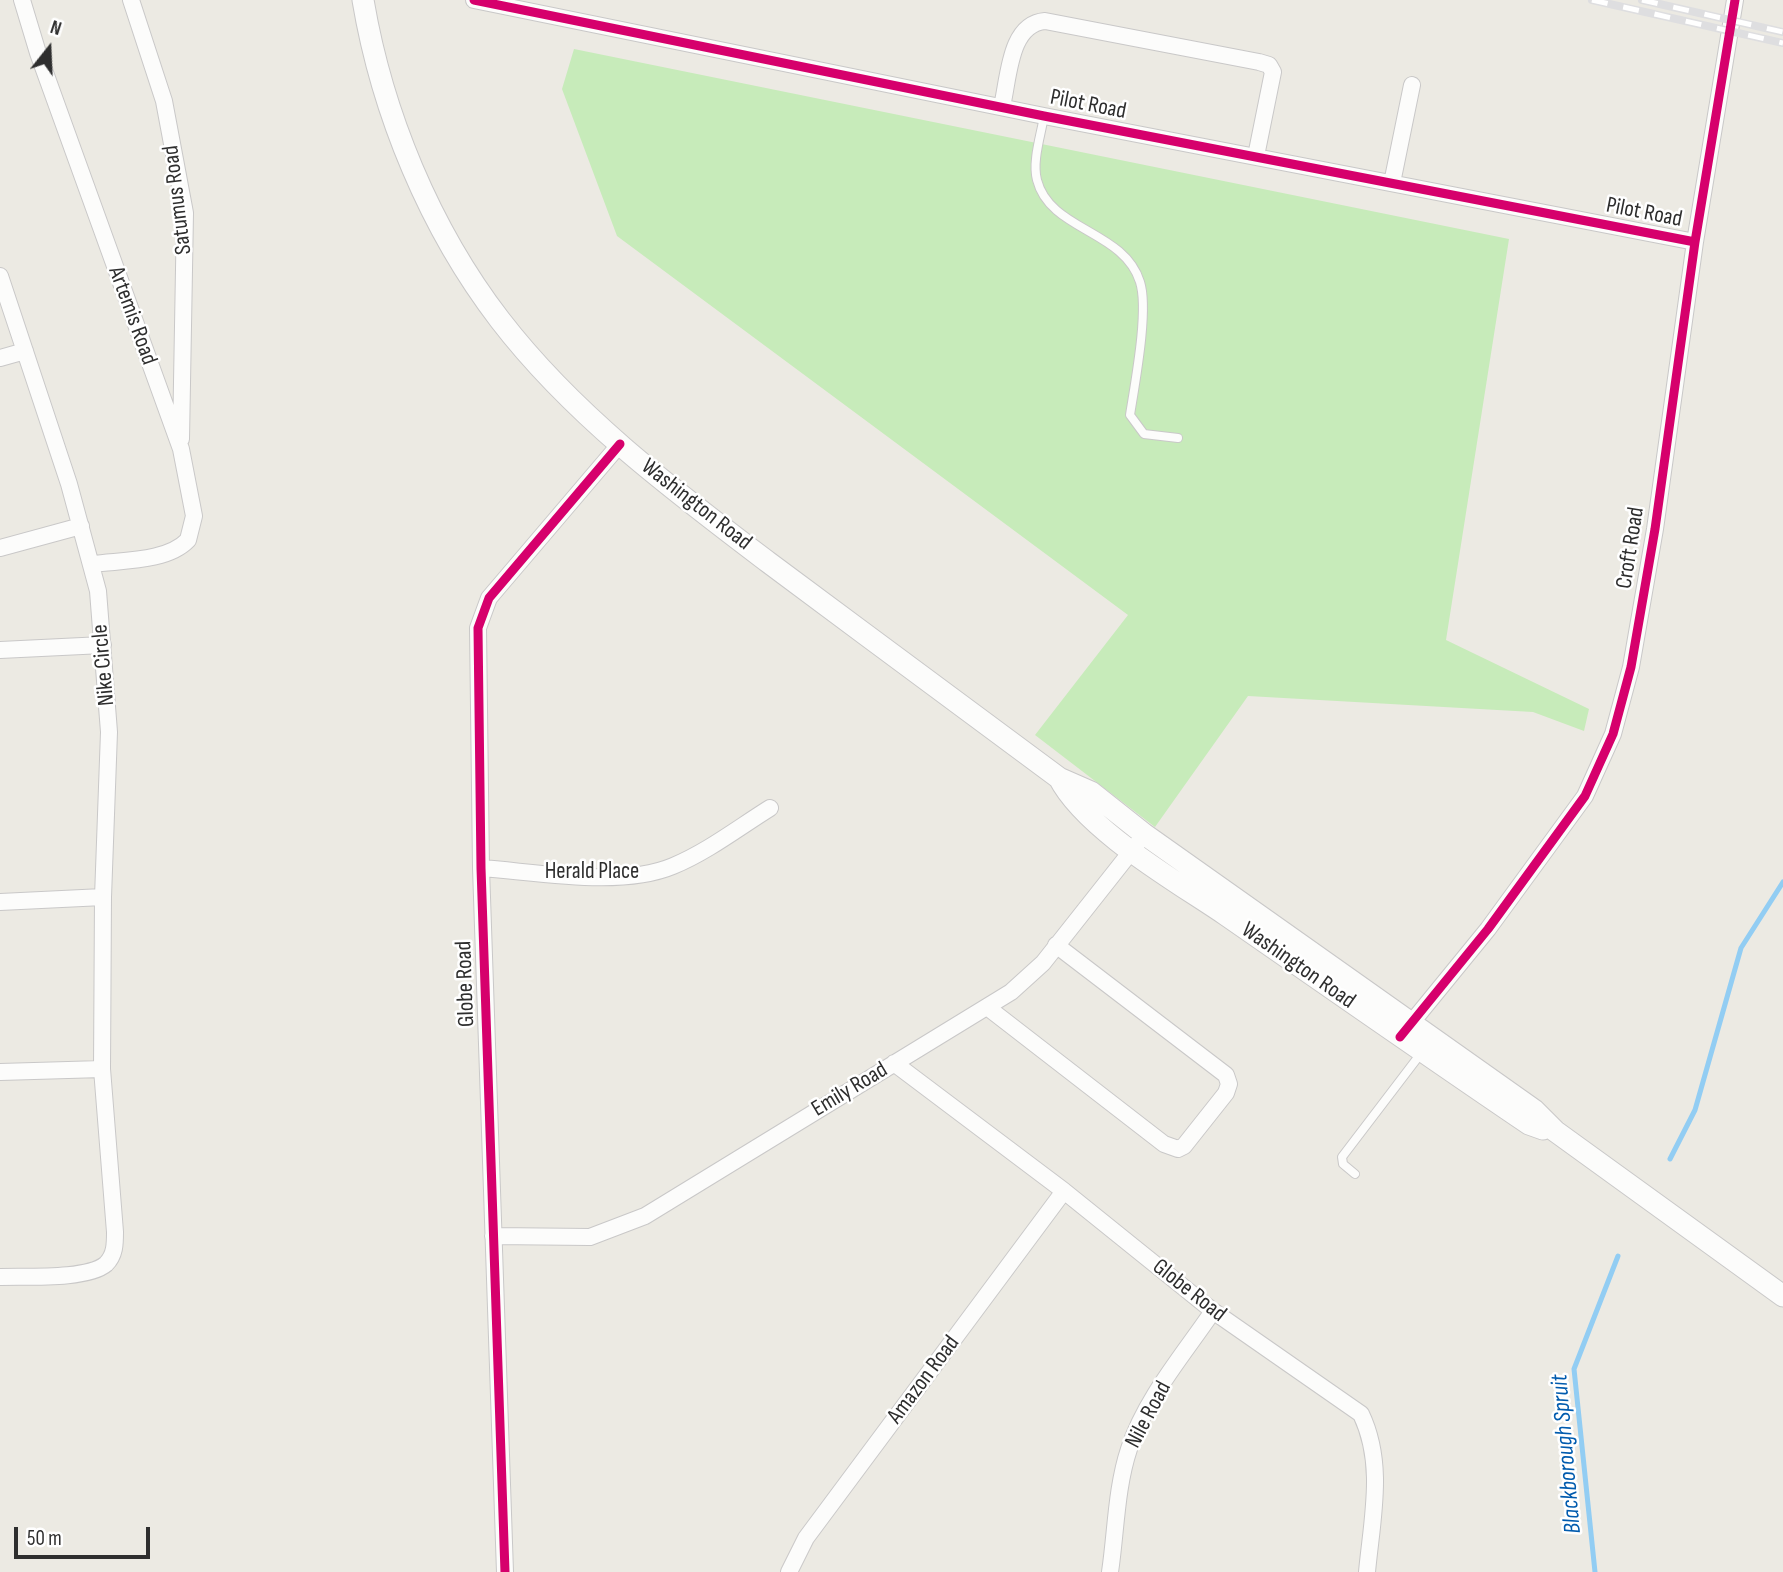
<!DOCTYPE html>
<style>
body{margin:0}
#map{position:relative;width:1783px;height:1572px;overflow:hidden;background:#eceae3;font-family:"Sofia Sans Condensed",sans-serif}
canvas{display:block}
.north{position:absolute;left:14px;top:14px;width:70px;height:70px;-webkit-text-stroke:5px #fff;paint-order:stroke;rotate:18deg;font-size:19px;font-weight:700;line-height:28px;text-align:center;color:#2e2e2e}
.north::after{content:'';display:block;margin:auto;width:24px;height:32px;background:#2e2e2e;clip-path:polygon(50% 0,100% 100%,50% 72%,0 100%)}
.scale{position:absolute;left:14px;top:1527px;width:136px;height:32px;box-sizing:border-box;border:4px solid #2e2e2e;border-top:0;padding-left:9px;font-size:21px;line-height:24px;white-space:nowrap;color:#2e2e2e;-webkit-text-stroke:5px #fff;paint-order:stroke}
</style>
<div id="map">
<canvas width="1783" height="1572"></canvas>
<div class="north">N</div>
<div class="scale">50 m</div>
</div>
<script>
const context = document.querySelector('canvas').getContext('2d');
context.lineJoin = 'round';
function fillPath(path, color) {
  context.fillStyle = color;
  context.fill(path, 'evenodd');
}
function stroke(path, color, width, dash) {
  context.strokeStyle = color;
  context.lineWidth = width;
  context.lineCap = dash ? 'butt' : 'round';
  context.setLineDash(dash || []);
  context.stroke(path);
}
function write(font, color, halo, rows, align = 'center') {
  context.font = font + ' "Sofia Sans Condensed",sans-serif';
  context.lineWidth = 5;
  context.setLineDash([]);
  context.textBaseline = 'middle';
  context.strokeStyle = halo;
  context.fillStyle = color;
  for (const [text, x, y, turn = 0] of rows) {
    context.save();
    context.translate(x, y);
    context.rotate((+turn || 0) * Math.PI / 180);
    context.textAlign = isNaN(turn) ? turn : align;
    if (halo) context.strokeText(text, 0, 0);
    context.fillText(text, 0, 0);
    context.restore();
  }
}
fillPath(new Path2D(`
 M574,49l935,190 -63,401 143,69 -5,22 -51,-19 -285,-16 -93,131 -120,-92 93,-120 -511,-379 -55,-147z`), '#c7ebba');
stroke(new Path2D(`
 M1670,1159l25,-49 46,-162 42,-66
 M1595,1572l-21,-203 44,-113`), '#92cdf3', 5);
const service = new Path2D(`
 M1044,116c-3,19 -12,45 -7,64 13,51 87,50 103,102 9,28 -5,101 -10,133l14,19 34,4
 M1355,1174l-12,-10 -1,-7 80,-105`);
const minor = new Path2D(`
 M22,0l16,53 143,396 13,67 -6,24c-21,22 -66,20 -95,24
 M131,0l33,101 21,112 -4,226
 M474,0l570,116 651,126
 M1002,106c7,-28 7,-82 43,-85l214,41 10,3 4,7 -17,84
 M1392,183l20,-98
 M0,276l69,208 29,107 11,141 -6,165 -1,172 13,163c0,12 0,23 -9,32 -19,16 -81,12 -106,13
 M0,358l25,-7
 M0,548l81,-22
 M0,650l103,-5
 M481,868c56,4 140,20 192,-2 34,-14 65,-38 97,-58
 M0,902l103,-5
 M987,1007l177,137 14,5 6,-3 42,-53 3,-9 -3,-9 -170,-130
 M1404,1032l84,-103 97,-133 28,-62 18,-67 24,-138 40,-287 40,-242
 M894,1063l170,128 149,120 148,103c24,50 11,104 6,158
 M0,1072l102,-3
 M493,1236l97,1 55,-21 366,-224 32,-29 94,-119
 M505,1572l-24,-704 -3,-240 11,-30 131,-154
 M789,1572l17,-34 258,-347
 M1110,1572c6,-40 6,-84 19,-123 16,-50 55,-95 84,-138`);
const secondary = new Path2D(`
 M363,0c19,113 67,229 137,320 73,95 173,170 268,242 97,72 193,144 291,216l32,14 53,42 390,276 21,21 228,165
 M1059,778c27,52 117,103 167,137 101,70 201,140 303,209l14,5`);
stroke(service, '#c9c8c8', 10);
stroke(minor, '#c9c8c8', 18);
stroke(secondary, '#c9c8c8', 23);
stroke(service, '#fcfcfb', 8);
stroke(minor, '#fcfcfb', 16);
stroke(secondary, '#fcfcfb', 21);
const rail = new Path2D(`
 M1592,0l191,43
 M1642,0l141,32`);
stroke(rail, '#dedee0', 8);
stroke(rail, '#fff', 5, [16]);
stroke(new Path2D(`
 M474,0l570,116 651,126
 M1400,1037l88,-108 97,-133 28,-62 18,-67 24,-138 40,-287 40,-242
 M505,1572l-24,-704 -3,-240 11,-30 131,-154`), '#d6006c', 9);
write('23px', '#2e2e2e', '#fff', [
 ["Pilot Road",1088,105,11],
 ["Satumus Road",178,200,-97],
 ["Pilot Road",1644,213,11],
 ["Artemis Road",132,316,70],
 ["Washington Road",696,505,38],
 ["Croft Road",1631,548,-81],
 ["Nike Circle",104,665,-95],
 ["Herald Place",592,872],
 ["Washington Road",1298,966,35],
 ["Globe Road",466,984,-92],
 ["Emily Road",850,1090,-31],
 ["Globe Road",1189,1291,38],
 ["Amazon Road",924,1380,-53],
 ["Nile Road",1149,1415,-62]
]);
write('italic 24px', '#015bae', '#fff', [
 ["Blackborough Spruit",1567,1454,-95]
]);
</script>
